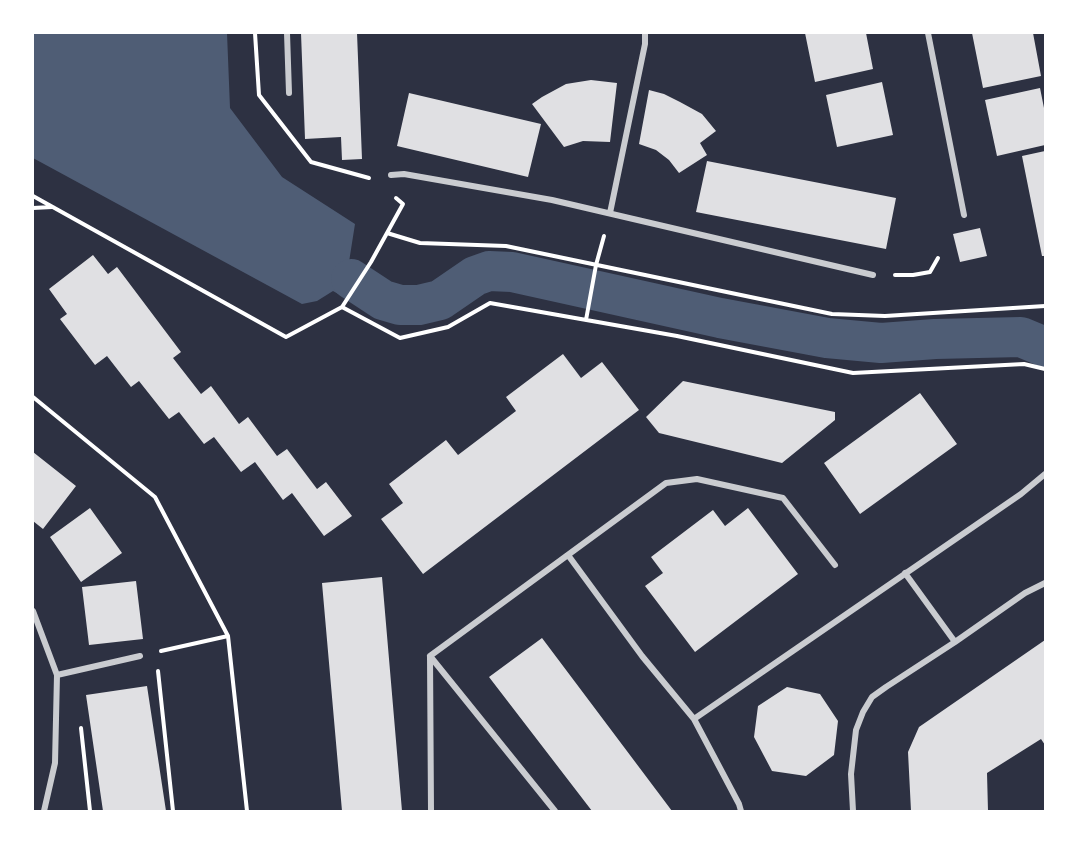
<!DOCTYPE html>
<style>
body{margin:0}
#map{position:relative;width:1078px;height:844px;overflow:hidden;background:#2d3142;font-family:Helvetica,sans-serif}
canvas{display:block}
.frame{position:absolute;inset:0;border:34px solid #fff;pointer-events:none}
</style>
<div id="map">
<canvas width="1078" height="844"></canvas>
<div class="frame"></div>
</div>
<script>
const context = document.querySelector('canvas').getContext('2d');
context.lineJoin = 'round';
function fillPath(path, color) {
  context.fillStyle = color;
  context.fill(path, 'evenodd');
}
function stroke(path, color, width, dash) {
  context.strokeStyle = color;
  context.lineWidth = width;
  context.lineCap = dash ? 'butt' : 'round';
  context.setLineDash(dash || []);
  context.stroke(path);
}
fillPath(new Path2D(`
 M33,33h194l3,75 52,69 73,47 -6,38 8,5 -6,12 -11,16 -7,-4 -16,10 -15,3 -269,-146z`), '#4f5d75');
stroke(new Path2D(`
 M351,279l32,21 17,5h19l21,-5 35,-24 14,-5 23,1 208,46 107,20 54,5 54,-4 86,-2 24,10`), '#4f5d75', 40);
fillPath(new Path2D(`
 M301,33h56l5,126 -20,1 -1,-23 -36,2z
 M805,33h61l7,36 -58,13z
 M972,33h61l8,43 -58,12z
 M591,80l26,3 -7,59 -27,-1 -19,6 -32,-43 10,-7 24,-13z
 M882,82l11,53 -56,12 -11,-52z
 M1040,88l5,25v32l-48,11 -12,-56z
 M649,90l15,4 16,8 22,12 14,17 -16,12 7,12 -28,18 -10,-13 -13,-10 -17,-6z
 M409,93l132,31 -13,53 -131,-31z
 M1045,151v105h-3l-20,-100z
 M707,161l189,37 -10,51 -190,-37z
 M980,228l7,28 -27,6 -7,-28z
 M93,255l15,19 9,-7 64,85 -8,6 28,36 10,-8 28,38 9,-7 29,39 10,-7 30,40 9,-7 26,34 -28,20 -32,-43 -9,7 -28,-38 -14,10 -27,-35 -10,7 -25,-32 -10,7 -30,-38 -8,6 -24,-31 -12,9 -35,-46 7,-5 -18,-25z
 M563,354l18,24 21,-16 37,48 -216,164 -42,-55 22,-16 -14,-19 57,-44 12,15 58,-44 -10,-14z
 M683,381l152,31v8l-53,43 -123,-30 -13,-16z
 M920,393l37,51 -97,70 -36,-51z
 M33,452l43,34 -33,43 -10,-8z
 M90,508l32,45 -41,29 -31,-45z
 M748,508l50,66 -103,78 -50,-66 18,-13 -12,-16 62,-47 12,16z
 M382,577l20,234h-60l-20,-228z
 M136,581l7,58 -54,6 -7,-58z
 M542,638l130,173h-80l-103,-134z
 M1045,640v105l-4,-6 -54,34 1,38h-77l-3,-59 11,-25z
 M147,686l19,125h-63l-17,-116z
 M787,687l33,7 18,27 -4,34 -28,21 -34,-5 -18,-34 4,-31z`), '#e0e0e3');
stroke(new Path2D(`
 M255,33l4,62 52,67 58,16
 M33,196l253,141 56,-30 29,-45 32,-58 -7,-6
 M33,208l19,-1
 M387,233l33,10 86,3 326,68 53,2 160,-10
 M895,275h18l17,-3 8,-14
 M342,307l58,31 48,-11 42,-24 187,33 176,37 171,-9 21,5
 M586,320l10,-55 8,-29
 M33,397l122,100 73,139 19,175
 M161,651l67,-15
 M158,671l15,140
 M81,728l9,83`), '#fff', 4);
stroke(new Path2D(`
 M287,33l2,60
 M928,33l36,182
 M391,175l13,-1 148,26 321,75
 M610,213l35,-169v-11
 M568,555l74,101 52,63 45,85 2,7
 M905,573l50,69
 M33,611l24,64 -2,88 -11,48
 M430,656l236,-173 31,-4 86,19 52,67
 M430,656l125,155
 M430,656l1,155
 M57,675l83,-19
 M694,719l327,-225 24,-20
 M853,811l-2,-37 5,-44 7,-18 9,-15 14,-10 69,-45 70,-49 20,-10`), '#caccd0', 6);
</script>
